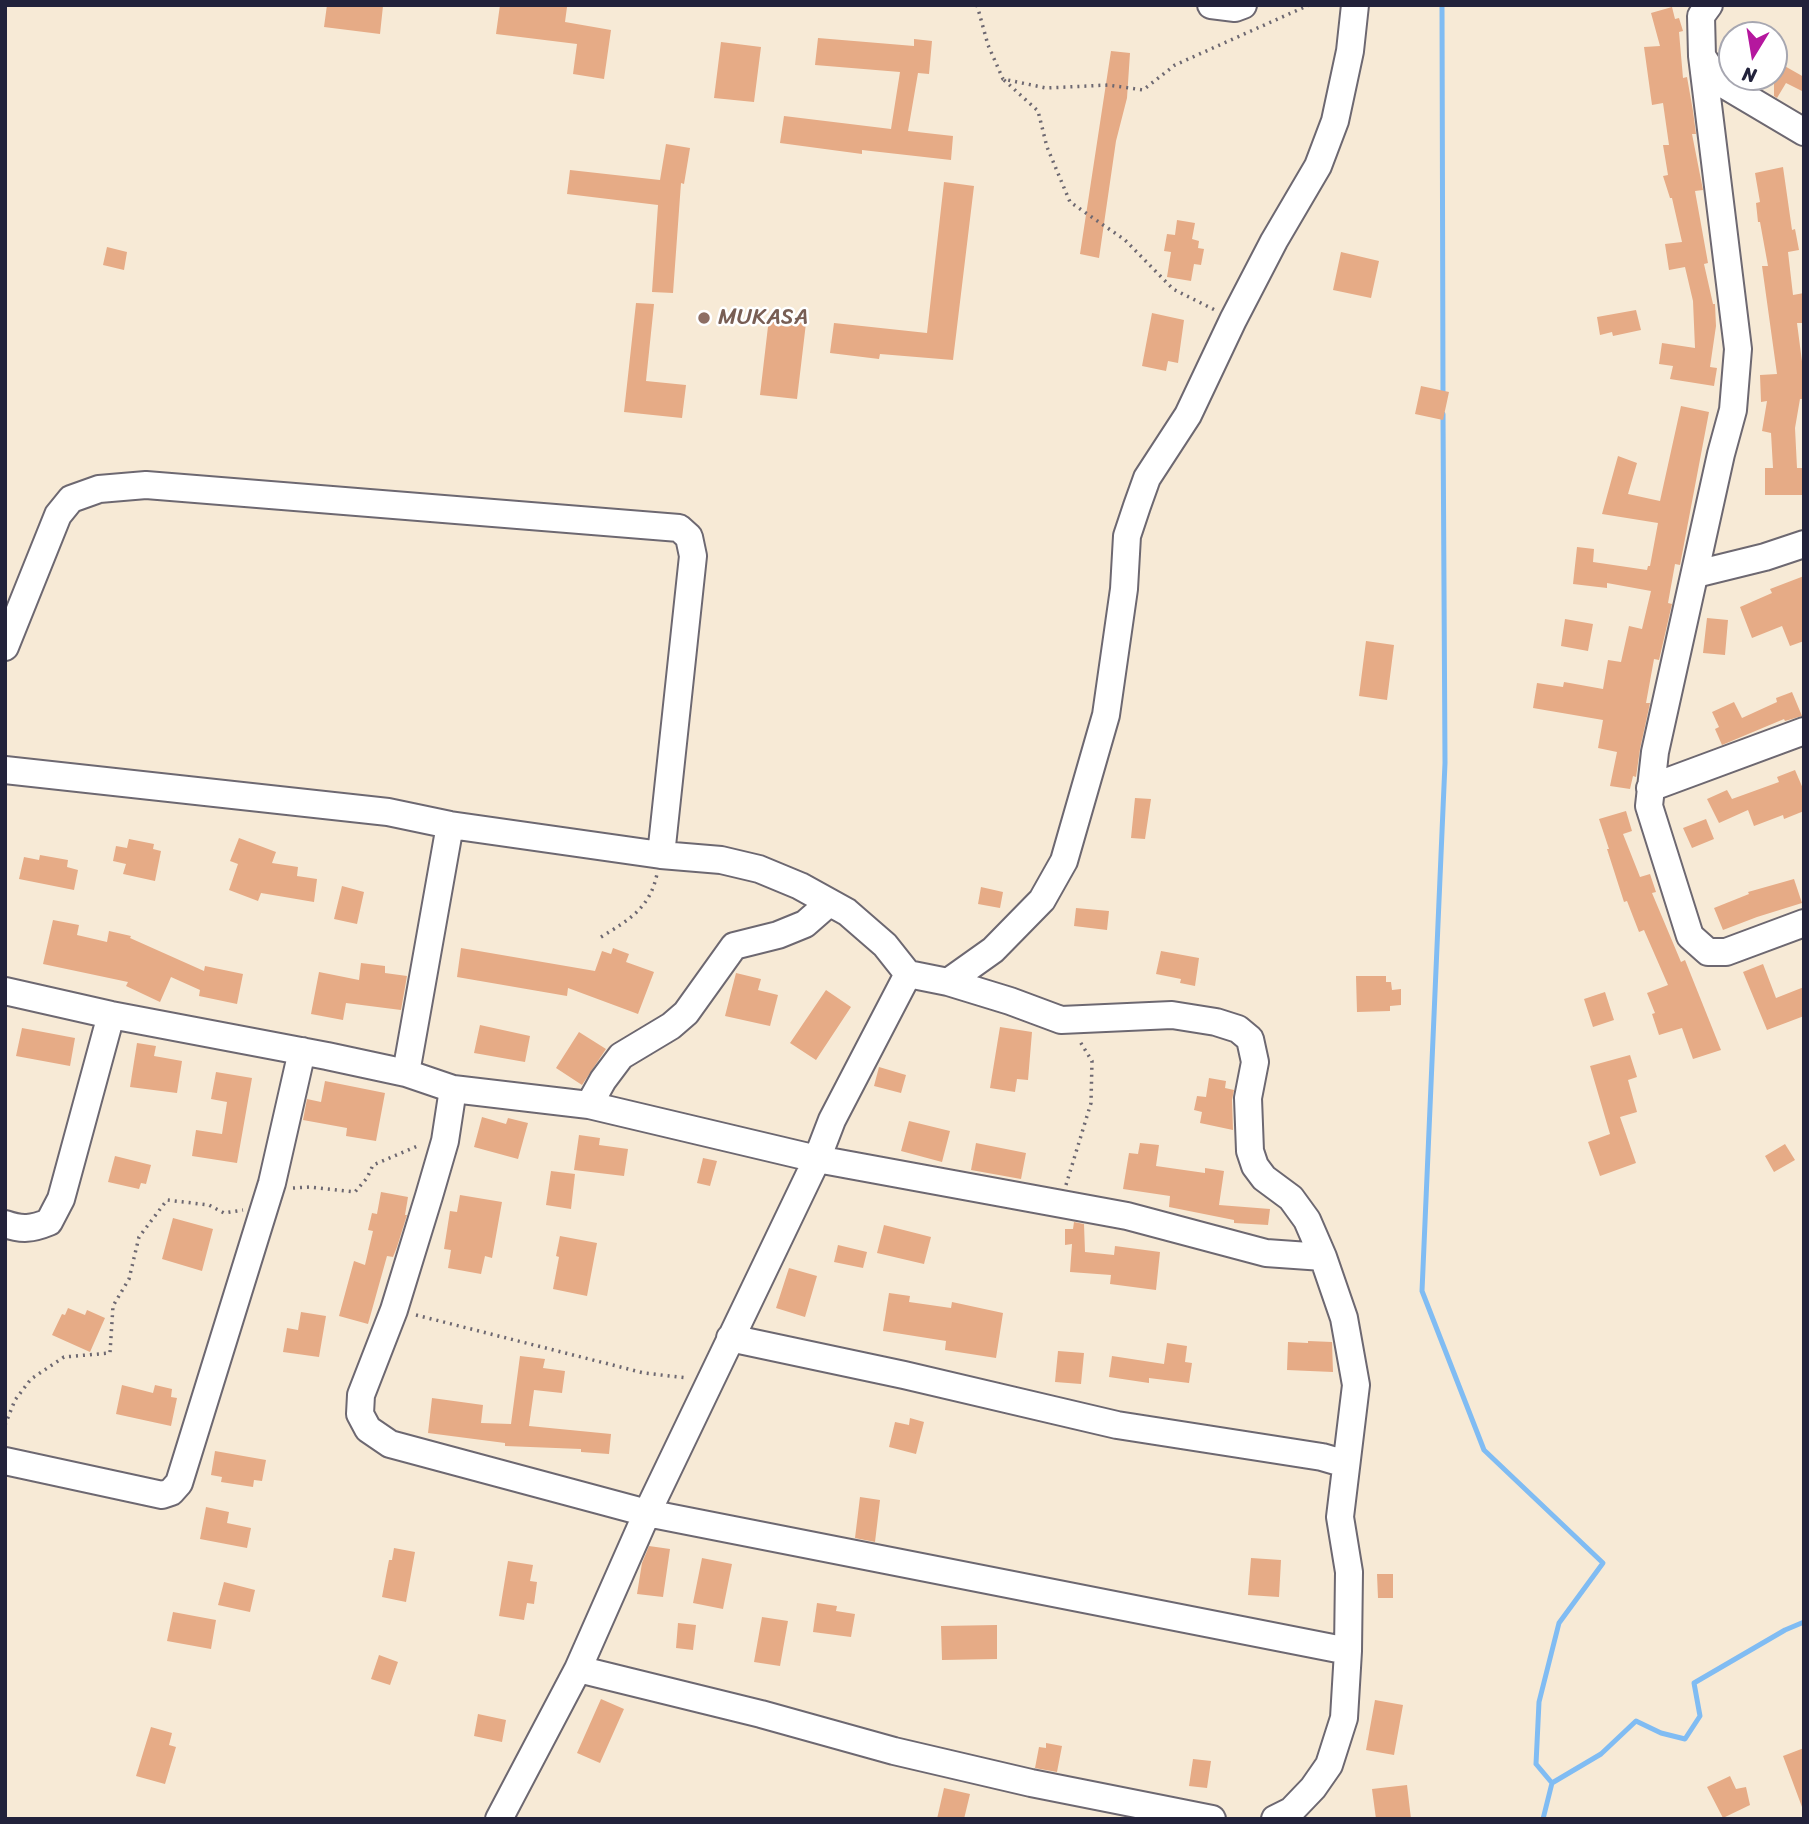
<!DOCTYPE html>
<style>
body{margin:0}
#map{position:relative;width:1809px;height:1824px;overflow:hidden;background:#f7ead6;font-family:Sriracha,sans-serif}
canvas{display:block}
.frame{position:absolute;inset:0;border:7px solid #22223b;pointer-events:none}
.north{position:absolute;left:1718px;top:21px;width:70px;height:70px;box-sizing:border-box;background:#fff;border:2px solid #a7a7b1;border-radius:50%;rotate:191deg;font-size:19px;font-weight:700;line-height:28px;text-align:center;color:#22223b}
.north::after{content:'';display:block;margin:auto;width:24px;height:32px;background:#b5179e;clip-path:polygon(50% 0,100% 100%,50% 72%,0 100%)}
</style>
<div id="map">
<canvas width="1809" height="1824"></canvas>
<div class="frame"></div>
<div class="north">N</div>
</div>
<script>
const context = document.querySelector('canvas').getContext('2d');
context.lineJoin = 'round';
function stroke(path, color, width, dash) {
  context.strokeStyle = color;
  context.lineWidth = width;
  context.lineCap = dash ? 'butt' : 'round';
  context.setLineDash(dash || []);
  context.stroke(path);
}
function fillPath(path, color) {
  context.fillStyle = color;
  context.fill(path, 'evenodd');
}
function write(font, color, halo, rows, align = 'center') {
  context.font = font + ' Sriracha,sans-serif';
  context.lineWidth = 5;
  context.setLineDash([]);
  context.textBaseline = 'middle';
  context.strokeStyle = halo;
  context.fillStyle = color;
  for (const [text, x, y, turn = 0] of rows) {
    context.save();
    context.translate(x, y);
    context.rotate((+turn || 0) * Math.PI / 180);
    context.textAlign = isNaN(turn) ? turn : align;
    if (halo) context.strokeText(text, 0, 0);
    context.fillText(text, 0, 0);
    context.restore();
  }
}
stroke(new Path2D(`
 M1442,5l1,393
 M1443,414l2,349 -23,528 62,159 119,113 -44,60 -20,79 -3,62 16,19
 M1543,1819l9,-36 49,-29 35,-33 25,12 24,6 15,-23 -6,-33 91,-53 19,-8`), '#80bcf3', 5);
fillPath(new Path2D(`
 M327,5l56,1 -3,28 -56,-7z
 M500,5l67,2 -2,15 46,8 -7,49 -31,-5 4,-30 -81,-10z
 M1672,7l3,12 4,-1 4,13 -4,1 4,46 4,-1 6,34 3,23h-4l11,56 -8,1 13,72 -4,1 9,40h2l1,22 -6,41 7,1 -3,18 -44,-7 3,-13 -14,-2 3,-21 33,5 -2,-47 -8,-34 -16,3 -4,-26 17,-2 -10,-44h-2l-7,-22 5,-1 -5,-30h6l-6,-42 -11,2 -8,-58 16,-1 -9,-33z
 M818,38l96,8v-7l18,2 -3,33 -11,-1 -10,58 45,5 -2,24 -89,-10v4l-82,-11 4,-27 107,13 9,-57 -85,-7z
 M721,42l40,5 -7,55 -40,-4z
 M1111,51l19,2 -3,45 -11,43 -17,117 -19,-4z
 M1774,60l30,17v15l-18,-9 -9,15 -3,-2z
 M666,144l24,4 -6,36 -3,-1 -8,110 -21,-1 6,-87 -91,-11 3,-24 90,10z
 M1783,167l9,63 3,-1 4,21 -11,2 5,43 11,-2v30h-7l7,54v22h-4l-5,29 2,40h7v27h-39v-27h8l-2,-35 -9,-2 5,-30 -6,1 -1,-27 17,-1 -15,-108h6l-8,-44h-2l-2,-19 4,-1 -5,-29z
 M944,182l30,4 -21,174 -73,-6 -1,5 -49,-6 4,-30 93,10z
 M1177,220l18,3 -3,16 7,2 -1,7 6,1 -3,16 -7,-1 -3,17 -24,-4 4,-25 -7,-1 3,-17 8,1z
 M107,247l20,5 -3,18 -21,-5z
 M1341,252l38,9 -8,37 -38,-8z
 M636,303l18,1 -8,77 40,4 -4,33 -58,-6z
 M1636,310l5,20 -28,6 -1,-4 -12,3 -3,-18z
 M1152,313l32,7 -6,43 -10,-2 -2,10 -24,-5z
 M769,318l37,5 -9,76 -37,-4z
 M1421,386l28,6 -6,28 -28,-6z
 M1681,406l28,6 -29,153 -5,-1 -7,39 4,1 -13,56 -5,-1 -8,44h4l-10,46 -4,28 -3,-1 -3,13 -20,-3 7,-34 -19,-4 5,-28 -70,-12 4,-25 26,4 1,-5 39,7 5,-29 13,2 8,-36 13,3 9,-38 -44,-8v5l-34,-4 4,-37 17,2 -1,13 54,8 1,-4h2l8,-43 -56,-9 16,-58 19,7 -9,31 32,7z
 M1804,576v65l-14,5 -8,-20 -30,12 -12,-31 32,-14 -2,-4z
 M1707,618l21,2 -3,35 -22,-2z
 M1565,619l28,5 -5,27 -27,-5z
 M1366,641l28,4 -7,55 -28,-4z
 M1792,692l10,24 -17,5 -1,-2 -62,26 -7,-16 4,-2 -7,-15 22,-10 8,16 35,-16 -1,-4z
 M1795,770l9,21v20l-20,8 -1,-4 -29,11 -6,-16 -29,13 -12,-24 20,-9 5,9 47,-17 -2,-5z
 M1135,798l16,1 -6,40 -14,-1z
 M1626,811l6,20 -9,3 17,43 10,-3 6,18 -4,1 29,69 4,-2 36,90 -28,9 -11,-31 -23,7 -7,-21 3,-1 -8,-20 21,-8 -24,-55 -5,2 -12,-31 -3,1 -17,-53h2l-10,-30z
 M1706,819l8,20 -22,9 -9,-20z
 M239,838l37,14 -4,11 26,4 -1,9 20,3 -3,23 -53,-9 -3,8 -29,-11 9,-26 -8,-3z
 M129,839l25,5 -1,5 8,2 -6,30 -32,-7 3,-10 -13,-3 3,-15 11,2z
 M40,855l28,5 -1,7 11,3 -4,20 -55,-11 5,-22 15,3z
 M1794,879l8,24 -45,14 -34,13 -9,-22 35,-14 -1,-2z
 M342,886l22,6 -7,32 -23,-5z
 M981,887l22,5 -3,16 -22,-4z
 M1076,908l33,3 -2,19 -33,-4z
 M53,920l26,5 -2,10 30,7 2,-11 22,5 -1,2 74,33 1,-5 38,8 -6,30 -38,-8 1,-6 -29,-13 -11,25 -34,-16 2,-4 -85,-18z
 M461,948l134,23 7,-20 9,3 2,-6 16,6 -3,8 28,10 -16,42 -70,-26 -1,8 -110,-19z
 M1161,951l38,7 -4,28 -15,-3 1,-4 -25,-5z
 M361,963l24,3v7l22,3 -6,34 -55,-7 -3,17 -32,-6 8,-42 40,8z
 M1763,964l13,34 28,-11v29l-37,14 -24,-58z
 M736,973l25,6 -3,11 20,5 -8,31 -45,-10z
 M1356,976h30v6h5l1,8 9,-1v16l-11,1v5l-33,1z
 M826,990l25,17 -35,53 -26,-17z
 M1605,992l9,28 -21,7 -9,-28z
 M480,1025l50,11 -5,26 -51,-9z
 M1000,1027l32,5 -4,48 -11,-1 -2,13 -25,-4z
 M22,1028l53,10 -5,28 -54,-10z
 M579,1032l27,17 -24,36 -26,-17z
 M137,1043l19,3 -2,10 28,5 -5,32 -47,-6z
 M1630,1055l7,22 -9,3 9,32 -17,5 16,46 -36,13 -12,-34 22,-8 -20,-68z
 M879,1067l27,8 -5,18 -27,-7z
 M216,1072l36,6 -15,85 -45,-7 4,-26 26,4 5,-32 -16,-3z
 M1209,1078l17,3 -1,7 9,2 -2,10 1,30 -33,-7 2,-11 -8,-2 3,-14 9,1z
 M325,1081l60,12 -9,48 -30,-5 1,-8 -44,-8 4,-21 14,3z
 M482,1117l24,7 2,-6 20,5 -10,36 -44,-12z
 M909,1121l41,10 -8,31 -41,-11z
 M579,1135l21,3 -1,7 29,4 -4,27 -50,-6z
 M976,1143l50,10 -5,26 -50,-9z
 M1140,1143l19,2 -3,21 49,7v-5l19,3 -5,34 51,4 -2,16 -34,-2v-3l-65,-13 1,-11 -47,-7 6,-36 9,1z
 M1785,1144l10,16 -21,12 -9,-16z
 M115,1156l36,9 -5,19 -5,-1 -2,6 -31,-7z
 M703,1158l14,3 -7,25 -13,-3z
 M551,1171l24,3 -4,35 -25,-4z
 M381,1192l27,5 -3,18h2l-10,32 -4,10 -6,-1 -19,68 -29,-8 15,-55 11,4 8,-34 -5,-1 4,-17 5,1z
 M460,1195l42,7 -10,56 -7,-2 -4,18 -33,-6 3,-18 -7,-1 6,-38 7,1z
 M173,1218l40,11 -11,42 -40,-12z
 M1074,1222l10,2 1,28 29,3 1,-9 45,6 -4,38 -46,-6 1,-9 -41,-3 2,-28 -7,1v-16h8z
 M884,1225l47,12 -7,27 -47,-11z
 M560,1236l37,7 -10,53 -34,-7 6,-32 -3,-1z
 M838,1245l29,7 -4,16 -29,-6z
 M789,1268l28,8 -12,41 -29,-9z
 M889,1293l21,3 -1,6 42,6 1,-6 51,11 -7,45 -51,-8 1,-9 -63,-10z
 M68,1308l17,7 2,-5 18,8 -15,34 -38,-17 10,-21 3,1z
 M301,1312l25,4 -7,41 -36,-5 4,-24 11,2z
 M1308,1341l24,1 1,30 -46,-2 1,-28 20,1z
 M1167,1343l20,3 -2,16 7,1 -3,20 -40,-5v5l-40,-6 3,-21 52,8z
 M1058,1351l26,2 -3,31 -26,-2z
 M520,1356l25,3 -2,9 22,3 -3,22 -28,-3 -5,36 82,8 -2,20 -28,-2v-3l-76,-3v-3l-77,-10 4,-35 51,7 -2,18 30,1z
 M122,1385l31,8 2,-8 17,4 -1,8 6,1 -6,28 -55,-12z
 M910,1418l14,4 -8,32 -27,-7 6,-25 14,3z
 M215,1451l51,9 -4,21 -8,-1 -1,7 -32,-5 1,-5 -11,-2z
 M860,1497l20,3 -5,42 -20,-4z
 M206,1507l23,5 -2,11 24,5 -4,20 -47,-9z
 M649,1546l21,3 -7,48 -26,-3 5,-31z
 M394,1548l21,4 -9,50 -24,-5 7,-37h3z
 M702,1558l30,6 -9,45 -30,-6z
 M1251,1558l30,2 -2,37 -31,-2z
 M508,1561l25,4 -3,16 7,1 -3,22 -7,-1 -3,17 -25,-4z
 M1377,1574h16v24h-15z
 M224,1582l31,8 -5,22 -32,-7z
 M817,1603l20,3 -1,5 19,3 -4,23 -38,-5z
 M173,1612l43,8 -5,29 -44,-8z
 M762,1617l26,4 -8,45 -26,-4z
 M678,1623l18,2 -3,25 -17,-2z
 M997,1625v34l-55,1 -1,-34z
 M379,1655l19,7 -8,23 -19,-6z
 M601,1699l23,10 -24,54 -23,-10z
 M1375,1700l28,5 -9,50 -28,-5z
 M478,1714l28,6 -4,22 -28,-6z
 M151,1727l21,6 -3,12 7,2 -11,37 -29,-8z
 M1046,1743l16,3 -5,26 -22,-4 4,-21 7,1z
 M1804,1748v59h-2l-19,-51z
 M1193,1759l18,2 -4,27 -18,-2z
 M1730,1776l6,13 10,-2 4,18 -27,13 -16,-31z
 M1407,1785l4,34h-35l-4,-30z
 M944,1788l26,6 -6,25h-27z`), '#e6ab86');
const minor = new Path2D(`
 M1211,5l24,3 8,-3
 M1709,5l-8,11 1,40 16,25 86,51
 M1702,56l36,293 -5,61 -12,44 -66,298 -6,54 41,130 18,16h18l78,-29
 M1696,574l69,-17 39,-13
 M5,647l53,-132 13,-16 28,-10 47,-4 533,43 10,9 4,19 -32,299 -211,-30 -62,-13 -383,-42
 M1650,788l154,-57
 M661,855l60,5 38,9 41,17 47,26 38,33 23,29
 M948,982l45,-32 49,-50 22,-39 42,-146 18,-126 3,-53 10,-30 10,-28 41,-63 45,-95 41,-79 44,-75 17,-45 15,-70 5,-46
 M5,991l106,24 216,41 79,17 47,16 136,16 228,54 310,57 139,37 57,4
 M406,1073l44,-248
 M453,1089l-8,52 -16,55 -35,114 -33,85 -1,19 8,15 22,15 257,69 701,138
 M589,1105l14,-25 18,-24 50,-30 15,-13 48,-67 44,-11 27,-11 24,-21
 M5,1224c17,6 27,5 44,-2l12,-23 50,-184
 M730,1338l174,37 213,50 205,32 24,7
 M5,1461l157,34 9,-3 8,-9 93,-300 30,-132
 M578,1669l183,45 133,37 137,32 181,36
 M499,1819l79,-150 69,-156 170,-354 15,-39 76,-146 40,8 62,19 51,19 111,-5 44,7 22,7 12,10 5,23 -7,36 2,53 5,15 9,12 27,20 16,22 16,37 21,61 12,67 -16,132 9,55 -1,79 -4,67 -15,47 -16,23 -22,23 -16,8`);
stroke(minor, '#6d6871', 30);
stroke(new Path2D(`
 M977,5l11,40 15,34 43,9 62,-3 35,5 32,-25 134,-60
 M1004,80l34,31 9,36 23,55 55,38 48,49 42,21
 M601,937c28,-17 49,-29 56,-63
 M1066,1185l25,-82 1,-42 -13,-21
 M293,1188l17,-1 45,5 12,-14 6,-13 47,-20
 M416,1315l228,58 44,5
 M5,1425l10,-25 16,-21 33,-22 46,-4 3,-47 16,-27 10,-42 28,-37 42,5 15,8 19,-3`), '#6d6871', 3.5, [2, 5]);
stroke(minor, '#fff', 26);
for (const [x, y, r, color] of [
 [704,318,7,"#8d6e63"]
]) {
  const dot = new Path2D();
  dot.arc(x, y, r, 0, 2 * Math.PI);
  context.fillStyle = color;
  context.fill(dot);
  stroke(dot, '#fff', 2.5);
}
write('23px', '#785e54', '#fff', [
 ["MUKASA",718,318]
], 'left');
</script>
